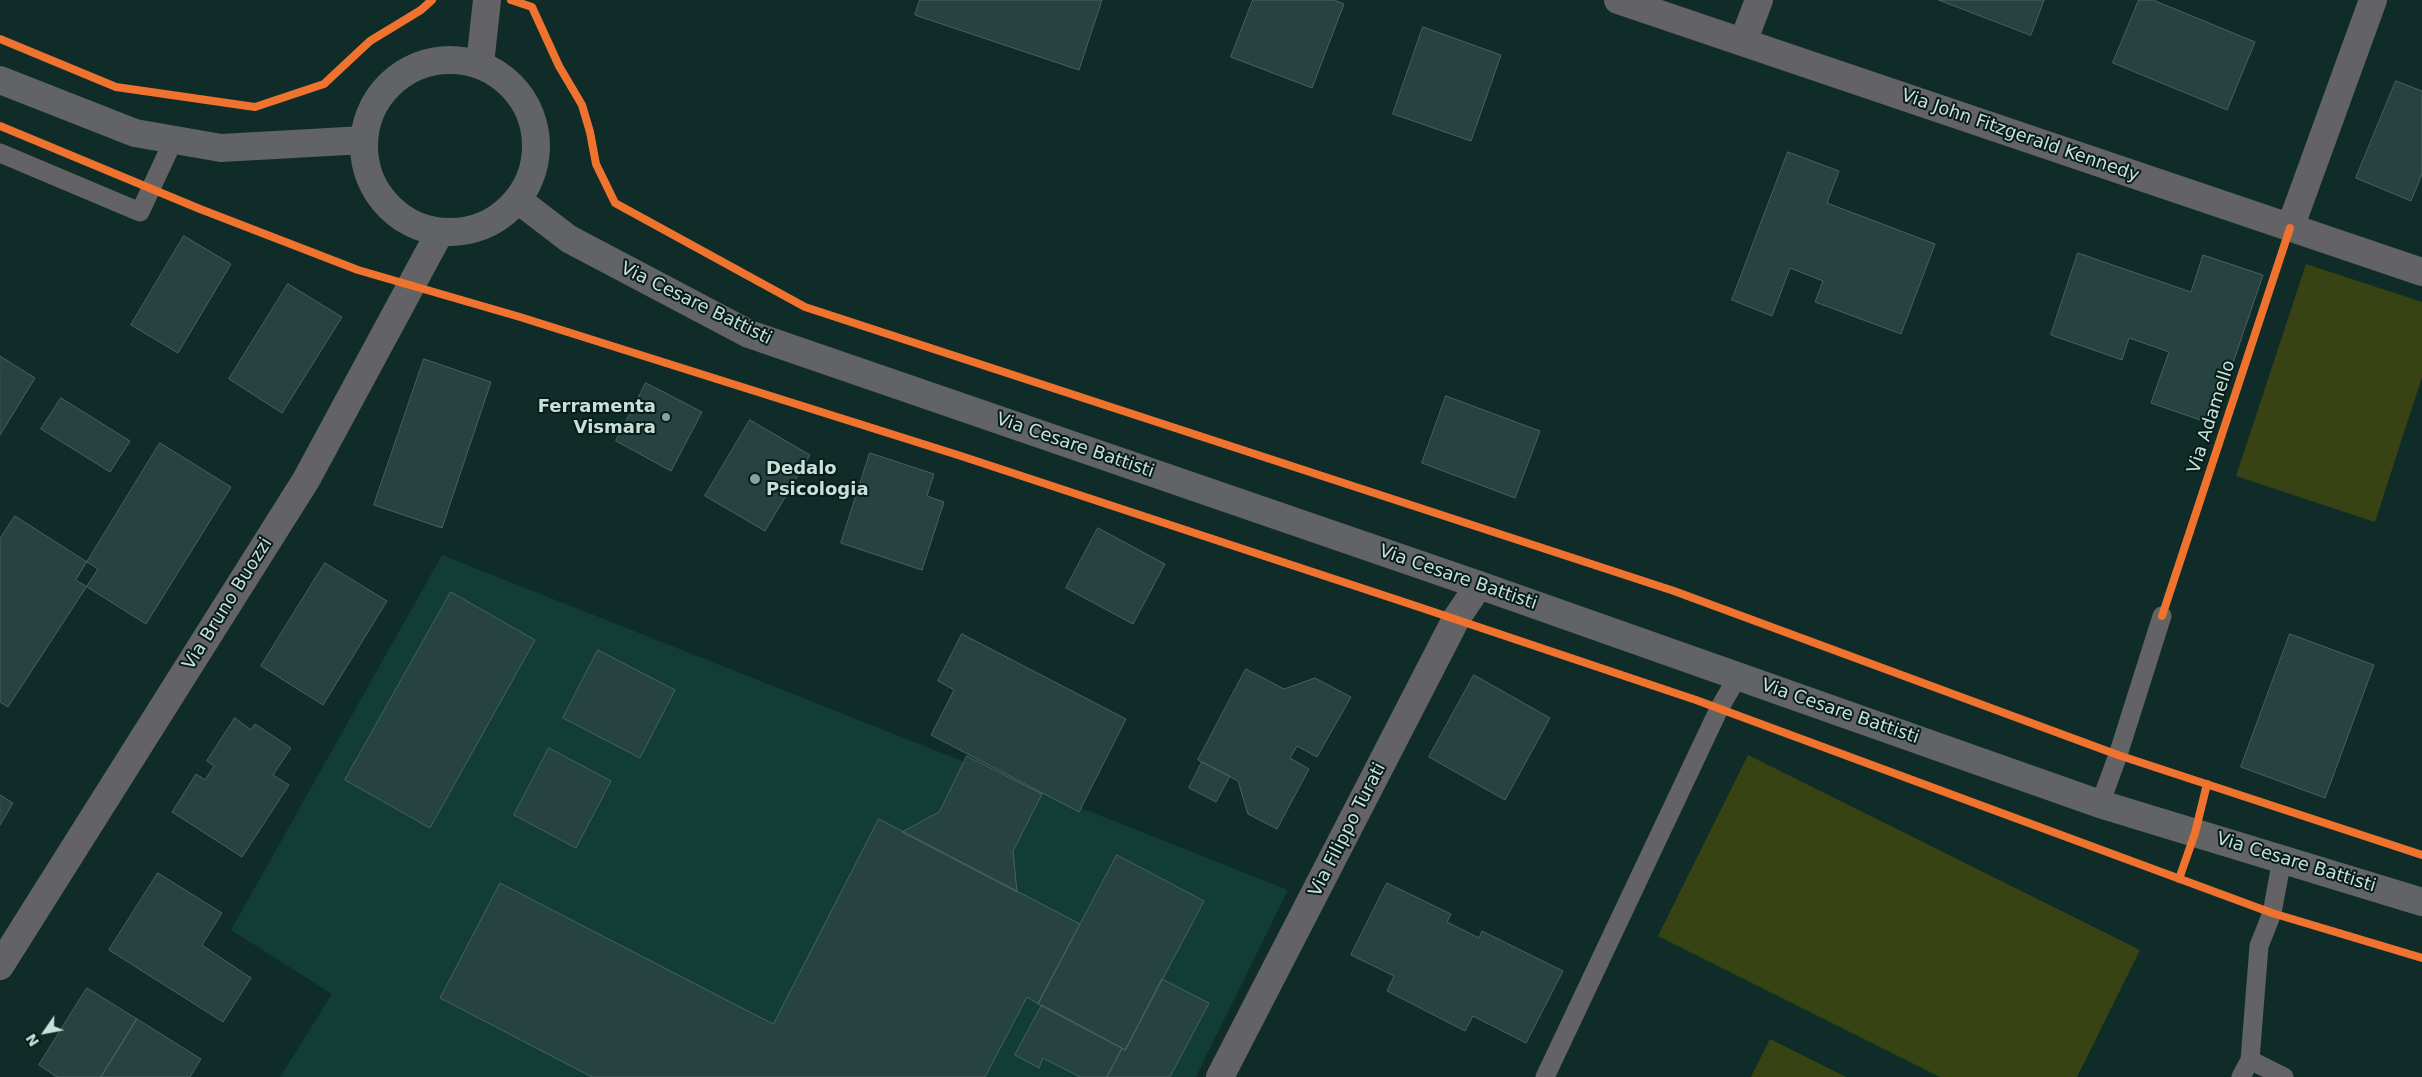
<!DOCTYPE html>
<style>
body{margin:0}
#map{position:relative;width:2422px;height:1077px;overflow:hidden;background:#0f2c28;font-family:"DejaVu Sans",sans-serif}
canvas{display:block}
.north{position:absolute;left:20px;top:1007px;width:50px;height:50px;-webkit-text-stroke:4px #081c18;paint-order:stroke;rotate:237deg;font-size:14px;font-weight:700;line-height:20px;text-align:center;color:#c7e0da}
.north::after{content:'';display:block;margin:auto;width:18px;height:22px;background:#c7e0da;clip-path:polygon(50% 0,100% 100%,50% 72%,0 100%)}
</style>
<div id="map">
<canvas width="2422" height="1077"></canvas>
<div class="north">N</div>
</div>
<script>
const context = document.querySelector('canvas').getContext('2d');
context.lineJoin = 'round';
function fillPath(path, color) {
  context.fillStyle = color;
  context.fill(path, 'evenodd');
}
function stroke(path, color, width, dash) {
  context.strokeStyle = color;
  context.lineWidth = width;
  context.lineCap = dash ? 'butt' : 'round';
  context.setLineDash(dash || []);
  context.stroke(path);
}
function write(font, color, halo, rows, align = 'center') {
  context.font = font + ' "DejaVu Sans",sans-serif';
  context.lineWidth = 4;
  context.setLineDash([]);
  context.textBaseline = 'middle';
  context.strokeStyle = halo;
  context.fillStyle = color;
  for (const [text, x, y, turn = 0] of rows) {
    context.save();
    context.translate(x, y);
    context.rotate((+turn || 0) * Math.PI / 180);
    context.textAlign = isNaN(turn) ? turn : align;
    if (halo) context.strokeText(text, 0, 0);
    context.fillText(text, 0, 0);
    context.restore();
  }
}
fillPath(new Path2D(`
 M442,555l846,335 -92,187h-916l52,-83 -101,-64z`), '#123d36');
fillPath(new Path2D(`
 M2306,264l116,38v75l-47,145 -139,-46z
 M1748,755l392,195 -63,127h-137l-282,-141z
 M1770,1039l76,38h-95z`), '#384314');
const building = new Path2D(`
 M920,0h182l-23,70 -164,-55z
 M1253,0h81l10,4 -32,84 -81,-31z
 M1939,0h105l-13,35z
 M2139,0h14l102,42 -28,68 -114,-47z
 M1423,27l78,28 -30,86 -78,-27z
 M2396,81l26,10v83l-11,27 -55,-23z
 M1788,152l51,19 -12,32 108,41 -34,90 -86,-32 8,-21 -33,-13 -18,48 -40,-16z
 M184,236l47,28 -53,89 -47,-28z
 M2078,253l113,39 12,-37 60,20 -51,149 -61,-21 18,-51 -40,-14 -7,22 -71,-25z
 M288,284l54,33 -60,96 -53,-34z
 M0,356l35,22 -35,57z
 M424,359l67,23 -49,146 -68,-23z
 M646,383l56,29 -31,59 -55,-30z
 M1446,396l94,35 -25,67 -93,-35z
 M61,398l69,43 -20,31 -69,-43z
 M750,420l60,35 -45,76 -60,-35z
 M160,443l71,44 -85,137 -70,-44z
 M870,453l64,21 -7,22 17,6 -22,68 -81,-27z
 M15,516l83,53 -90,138 -8,-5v-163z
 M1098,528l67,36 -32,60 -67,-36z
 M325,563l62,38 -64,104 -62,-39z
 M451,592l84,48 -105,188 -85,-48z
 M962,634l164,85 -47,93 -148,-77 23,-45 -16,-9z
 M2290,634l84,31 -49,133 -84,-31z
 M598,650l77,40 -35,68 -77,-40z
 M1246,669l38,20 31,-11 36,19 -34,60 -20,-11 -7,12 19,11 -32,60 -29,-15 -10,-33 -40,-21z
 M1474,675l76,43 -45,82 -76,-43z
 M235,718l16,12 4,-6 36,24 -18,27 16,10 -47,72 -70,-45 24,-38 9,6 9,-14 -7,-5z
 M549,748l62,33 -35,67 -62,-33z
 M967,756l75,38 -29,57 4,41 -115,-60 37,-20z
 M1202,762l28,14 -14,26 -27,-14z
 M0,795l13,8 -13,22z
 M879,819l201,105 -42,80 -11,-7 -42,80h-393l-152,-79 60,-115 273,141z
 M1117,855l87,46 -79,149 -87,-46z
 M158,873l64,40 -20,32 49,33 -28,44 -114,-72z
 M1387,883l64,31 -4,8 32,16 3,-7 81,40 -37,72 -53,-27 -8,15 -78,-40 7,-15 -43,-21z
 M1162,979l47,24 -39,74h-63l15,-29 3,2z
 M87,988l50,31 -36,58h-44l-18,-12z
 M1042,1005l80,43 -15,29h-27l-37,-19 -4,10 -24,-13z
 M137,1019l64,40 -11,18h-89z`);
fillPath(building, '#264241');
stroke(building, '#4a6160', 1);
stroke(new Path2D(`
 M2203,798l4,-14
 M2179,879l4,-13`), '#575e5e', 3, [5, 2.5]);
stroke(new Path2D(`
 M0,153l140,59 34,-73
 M2100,804l18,-49 44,-139
 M2250,1060l34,17
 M1545,1077l174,-368 19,-33
 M2241,1077l9,-17 9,-114 13,-33 10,-54`), '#636264', 19);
stroke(new Path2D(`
 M1618,0l804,272
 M1743,42l16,-42
 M480,64l7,-64
 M2290,228l83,-228
 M0,966l306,-486 134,-248
 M1220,1077l236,-458 23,-34`), '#636264', 28);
stroke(new Path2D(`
 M364 146a86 86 0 1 1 172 0a86 86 0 1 1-172 0Z
 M0,80l135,53 86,15 143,-8
 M518,200l51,39 180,95 730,251 621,219 322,98`), '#616364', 28);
stroke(new Path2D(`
 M511,0l21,7 27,59 23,39 8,27 6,32 19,39 190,104 869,284 444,164 304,100
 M0,39l116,48 139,20 69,-23 46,-43 51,-31 11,-10
 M0,126l200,83 158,61 162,47 441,139 455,150 280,94 576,213 150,45
 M2162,616l128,-388
 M2179,879l16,-46 12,-49`), '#ef722f', 8);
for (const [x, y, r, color] of [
 [666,417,5,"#87a19c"],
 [755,479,6,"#87a19c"]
]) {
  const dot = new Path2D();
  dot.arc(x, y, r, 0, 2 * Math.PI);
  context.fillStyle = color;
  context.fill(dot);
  stroke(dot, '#081c18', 2);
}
write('18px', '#c7e0da', '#081c18', [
 ["Via John Fitzgerald Kennedy",2020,136,19],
 ["Via Cesare Battisti",696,304,26],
 ["Via Adamello",2212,417,-72],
 ["Via Cesare Battisti",1075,446,19],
 ["Via Cesare Battisti",1458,578,19],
 ["Via Bruno Buozzi",228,604,-58],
 ["Via Cesare Battisti",1840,712,19],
 ["Via Filippo Turati",1348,830,-63],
 ["Via Cesare Battisti",2296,863,17]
]);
write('bold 18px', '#c7e0da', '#081c18', [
 ["Ferramenta",656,407],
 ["Vismara",656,428],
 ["Dedalo",766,469,"left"],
 ["Psicologia",766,490,"left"]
], 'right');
</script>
